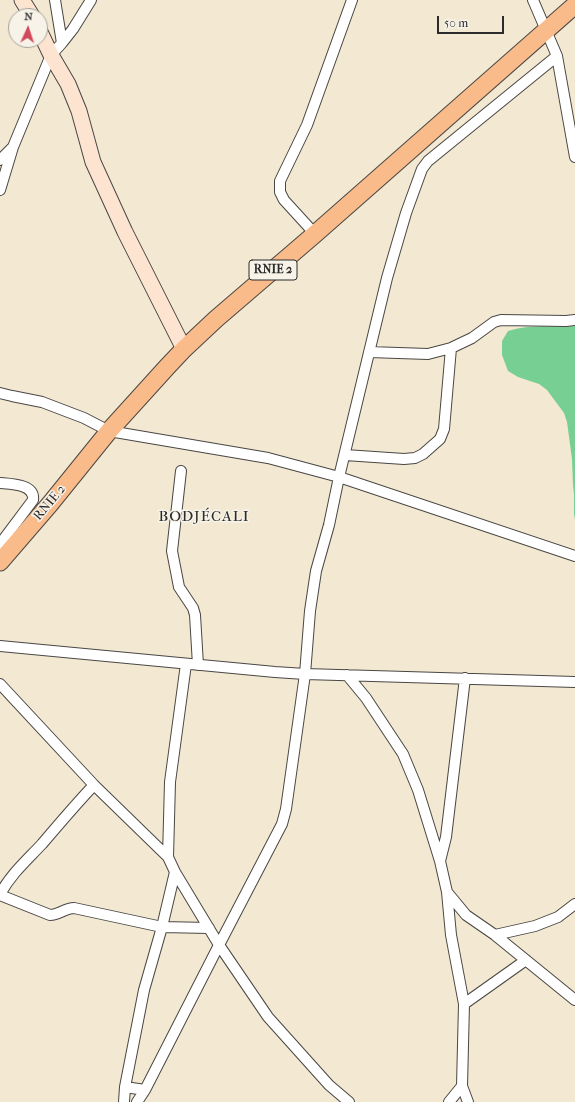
<!DOCTYPE html>
<meta charset="utf-8">
<style>
body{margin:0}
#map{position:relative;width:575px;height:1102px;overflow:hidden;background:#f3e8d2;font-family:"IM FELL French Canon",serif}
canvas{display:block}
.north{position:absolute;left:8px;top:8px;width:40px;height:40px;box-sizing:border-box;background:#f7f3e8;border:1px solid #a5a39c;border-radius:50%;rotate:3deg;font-size:11px;font-weight:700;line-height:16px;text-align:center;color:#2b2b2b}
.north::after{content:'';display:block;margin:auto;width:14px;height:18px;background:#d1495b;clip-path:polygon(50% 0,100% 100%,50% 72%,0 100%)}
.scale{position:absolute;left:437px;top:16px;width:67px;height:18px;box-sizing:border-box;border:2px solid #2b2b2b;border-top:0;padding-left:5px;font-size:12px;line-height:14px;white-space:nowrap;color:#2b2b2b;-webkit-text-stroke:3px #f7f3e8;paint-order:stroke}
</style>
<div id="map">
<canvas width="575" height="1102"></canvas>
<div class="north">N</div>
<div class="scale">50 m</div>
</div>
<script>
const context = document.querySelector('canvas').getContext('2d');
context.lineJoin = 'round';
function fillPath(path, color) {
  context.fillStyle = color;
  context.fill(path, 'evenodd');
}
function stroke(path, color, width, dash) {
  context.strokeStyle = color;
  context.lineWidth = width;
  context.lineCap = dash ? 'butt' : 'round';
  context.setLineDash(dash || []);
  context.stroke(path);
}
function write(font, color, halo, rows, align = 'center') {
  context.font = font + ' "IM FELL French Canon",serif';
  context.lineWidth = 3;
  context.setLineDash([]);
  context.textBaseline = 'middle';
  context.strokeStyle = halo;
  context.fillStyle = color;
  for (const [text, x, y, turn = 0] of rows) {
    context.save();
    context.translate(x, y);
    context.rotate((+turn || 0) * Math.PI / 180);
    context.textAlign = isNaN(turn) ? turn : align;
    if (halo) context.strokeText(text, 0, 0);
    context.fillText(text, 0, 0);
    context.restore();
  }
}
fillPath(new Path2D(`
 M575,326v194l-1,-6v-20l-1,-9 -1,-26 -5,-37 -3,-9 -17,-23 -8,-6 -21,-7 -10,-6 -6,-16v-14l6,-10c20,-7 45,-4 67,-5z`), '#78cf94');
const street = new Path2D(`
 M533,0l24,56 18,101
 M62,43l11,-14 18,-29
 M0,160l12,-12
 M0,190l13,-43 38,-92 11,-12 -7,-43
 M315,234l-31,-34 -4,-8v-11l27,-56 45,-125
 M369,352l59,2 23,-6 21,-10 22,-16 7,-2 65,1 9,-1
 M0,393l12,3 30,6 42,16 25,13 159,27 71,19 236,79
 M345,455l59,4 11,-1 8,-4 17,-15 4,-10 7,-81
 M181,471l-9,80 7,36 14,21 2,7 3,50
 M0,483c11,1 35,1 33,17l-33,44
 M0,646l275,26 30,2 270,8
 M347,675l19,23 37,56 15,36 22,71 7,31 4,43 13,69 -2,82 6,16
 M0,684l94,101 74,72 7,15 44,73 49,72 61,68 20,17
 M168,857l2,-75 16,-118
 M440,861l6,-24 19,-159
 M447,892l19,23 29,20 80,65
 M0,894c12,-21 26,-33 42,-50 17,-20 34,-40 52,-59
 M0,895l50,20c9,0 15,-7 24,-7l88,19 47,1
 M495,935l40,-9 23,-9 17,-13
 M464,1004l62,-44
 M125,1087l20,3
 M124,1102l1,-15 19,-97 18,-63 13,-55
 M137,1102l8,-12 74,-145 63,-121 4,-15 19,-135 5,-63 6,-40 13,-46 10,-48 48,-199 19,-65 16,-44 6,-8 129,-105
 M449,1102l13,-16`);
const secondary = new Path2D(`
 M22,0l10,16
 M40,32l11,23 17,29 11,27 14,51 32,70 59,117`);
const primary = new Path2D(`
 M0,562l50,-58 59,-73 58,-64 17,-18 32,-30 99,-85 260,-229`);
stroke(street, '#494744', 12);
stroke(secondary, '#494744', 17);
stroke(primary, '#494744', 19);
stroke(street, '#fff', 10);
stroke(secondary, '#fde4d1', 15);
stroke(primary, '#fabb8b', 17);
for (const [x, y, w] of [
 [273,270,48]
]) {
  const box = new Path2D();
  box.roundRect(x - w / 2, y - 10, w, 20, 3);
  context.fillStyle = '#f7f3e8';
  context.fill(box);
  stroke(box, '#2b2b2b', 1);
}
write('bold 12px', '#2b2b2b', null, [
 ["RNIE 2",273,270]
]);
write('13px', '#2b2b2b', '#f7f3e8', [
 ["RNIE 2",50,503,-50]
]);
context.letterSpacing = '1px';
write('15px', '#2b2b2b', '#f7f3e8', [
 ["BODJÉCALI",204,517]
]);
context.letterSpacing = '0px';
</script>
